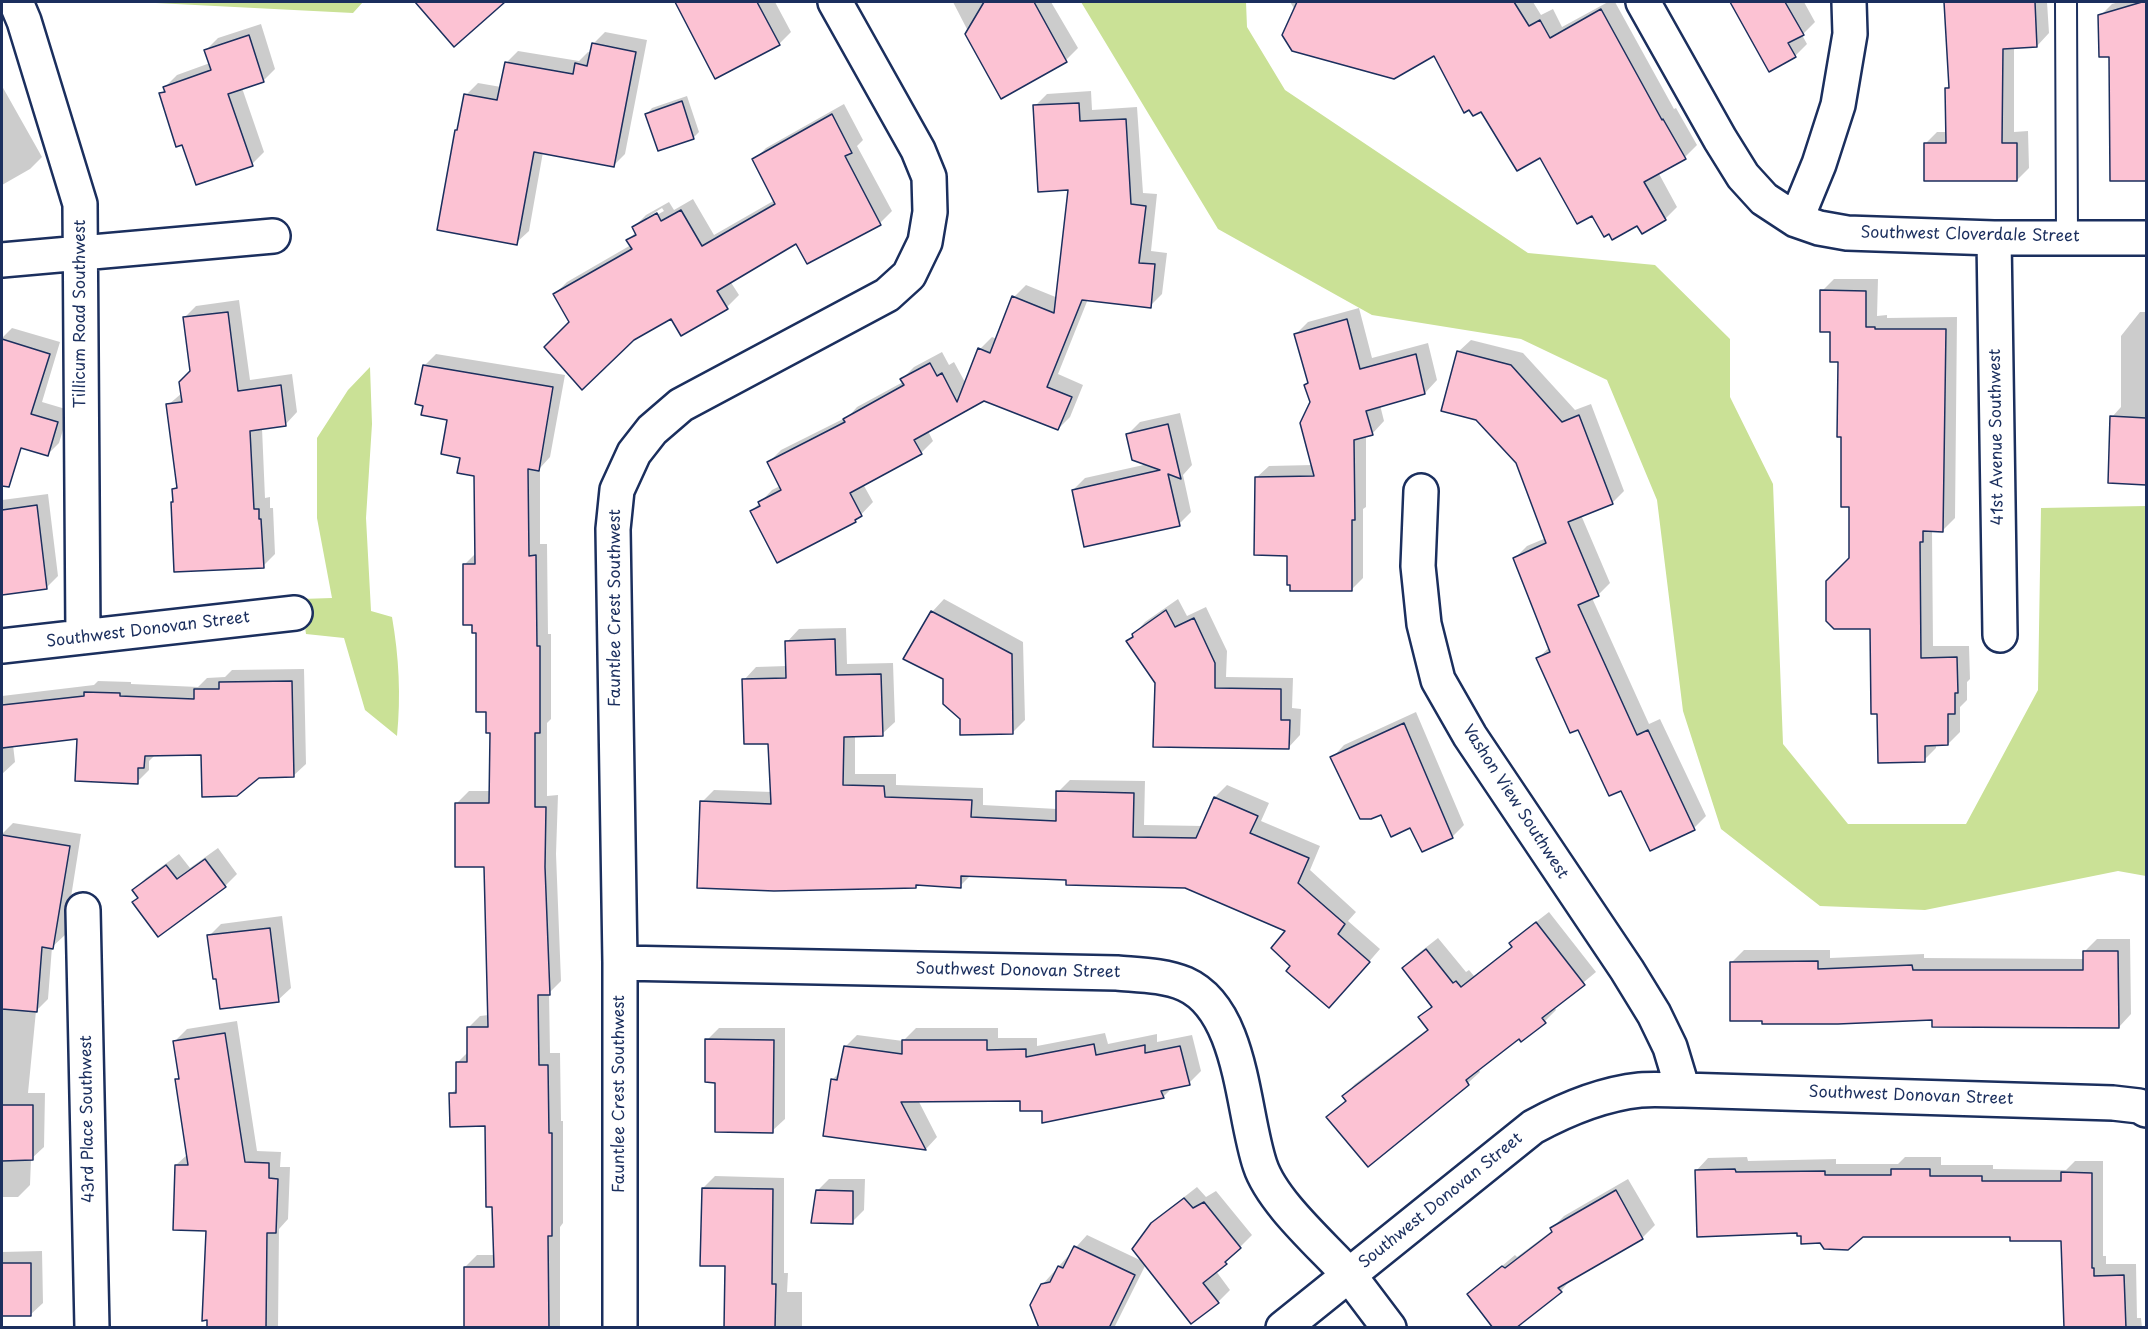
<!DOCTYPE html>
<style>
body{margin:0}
#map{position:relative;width:2148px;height:1329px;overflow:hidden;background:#fff;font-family:"Playpen Sans",sans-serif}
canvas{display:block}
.frame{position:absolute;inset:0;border:3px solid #1b2f5e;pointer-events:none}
</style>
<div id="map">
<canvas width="2148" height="1329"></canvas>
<div class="frame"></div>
</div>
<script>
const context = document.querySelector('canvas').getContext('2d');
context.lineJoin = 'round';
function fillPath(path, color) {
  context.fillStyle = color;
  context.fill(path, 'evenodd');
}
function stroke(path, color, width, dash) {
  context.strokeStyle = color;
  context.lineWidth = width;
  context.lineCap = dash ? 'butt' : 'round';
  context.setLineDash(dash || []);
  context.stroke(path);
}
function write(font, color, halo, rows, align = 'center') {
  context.font = font + ' "Playpen Sans",sans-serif';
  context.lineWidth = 4.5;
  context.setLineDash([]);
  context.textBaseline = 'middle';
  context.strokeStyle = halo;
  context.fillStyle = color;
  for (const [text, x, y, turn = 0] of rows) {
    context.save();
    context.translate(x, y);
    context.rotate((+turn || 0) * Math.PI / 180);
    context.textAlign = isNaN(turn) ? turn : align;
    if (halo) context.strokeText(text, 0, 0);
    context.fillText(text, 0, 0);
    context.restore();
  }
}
fillPath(new Path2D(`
 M136,2h227l-10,11z
 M1081,2h165l1,25 38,63 243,163 127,12 75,74v58l43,87 10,260 65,80h118l72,-134 3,-182 105,-2v370l-28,-5 -193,39 -105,-4 -99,-77 -38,-118 -26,-211 -50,-120 -86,-41 -149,-24 -154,-86z
 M370,367l2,57 -6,94 5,93 21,6c7,40 9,79 5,119l-32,-26 -21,-72 -38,-4 -5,-35 31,-1 -15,-80v-80l31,-48z`), '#cae196');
fillPath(new Path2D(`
 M417,2h86l-49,43z
 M686,2h89l16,30 -12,12 -99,-36z
 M953,2h98l27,46 -12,12 -64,37z
 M1290,2h243l8,13 12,-6 9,18 46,-25h7l59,107 2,-1 21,37 -12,12 -27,15 19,35 -12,12 -27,5 -46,-10 -52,-58 -58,-46 -12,-2 -36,-54 -139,-44z
 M1731,2h73l11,20 -13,13 5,9 -12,12 -25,14z
 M1946,2h101l2,31 -12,13 -23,1v85l14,-1 1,37 -12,12 -92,-36 12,-12h10v-44l3,-3z
 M2119,2h27v177h-34l-2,-123 -10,-40 12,-12z
 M261,24l14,45 -12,12 -21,7 22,64 -12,12 -69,-21 -22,-49 4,-5v-2l12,-12 33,-12 -4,-13 12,-12z
 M605,32l42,8 -22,114 -12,12 -70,-14 -14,79 -13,12 -60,-112 4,-4 6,-32 12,-12 23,4 5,-24 12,-12 61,10 9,-9 4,1 1,-9z
 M2,86l40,71 -12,12 -28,16z
 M1091,91l1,19 45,-3 6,86 14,1 -6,57 16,2 -5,41 -12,12 -62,-7 -30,75 25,11 -13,32 -12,12 -74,-30 -56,32 5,10 -12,12 -58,31 10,18 -18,19 -103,-10 20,-21 8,-4 -11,-24 12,-12 68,-34 8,-9 46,-25 -1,-3 12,-12 28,-15 7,13 5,-3 12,22 14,-35 12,-12 5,2 17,-42 12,-12 32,13 12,-109 -35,-83 12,-12z
 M687,96l12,36 -5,5 -35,12 -12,-35 5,-6z
 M844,104l19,36 -6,6 35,65 -12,12 -83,19 -67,39 9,14 -12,12 -45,27 -10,-17 -101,6 -16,-29 12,-12 64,-37 -3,-5 8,-8 -2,-5 12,-12 23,-13 5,8 19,-11 21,36 61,-35 -21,-40 12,-12zM662,208l2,3 -18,10v-3z
 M1834,279h44l-1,37 10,-1v3l70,-1 -2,201 -12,12 -11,1 1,115h36l1,33 -3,3v18l-7,7v25l-12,12h-12v4l-12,12 -45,-48 -8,-85 -21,-69 1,-53 -9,-69 -3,-75 -17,-70z
 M239,300l11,80 42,-6 5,38 -12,13 -23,3 3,70 5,-1v11h3l2,46 -12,12 -90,-64 1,-13 4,-4 -10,-80 14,-12 10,-22 -8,-53 12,-12z
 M1359,308l13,50 56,-15 9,37 -12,13 -45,12 4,16 -12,13 -6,1v72l-3,2v69l-12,12 -63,-35 -32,-77 13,-12 44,-1 -4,-83 -13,-48 12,-12z
 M2140,312h6v171l-37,-1 3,-65 9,-10v-71z
 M12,328l48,14 -18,60 27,8 -10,33 -11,11 -46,-13v-103z
 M1471,340l52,13 52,57 16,-6 33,87 -12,12 -31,12 29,68 -12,12 -6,3 57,126 11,-5 46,97 -12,12 -43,21 -30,-60 -43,-61 -40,-69 12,-13 -35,-88 12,-12 19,-8 -29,-76 -59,-110z
 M436,354l129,21 -15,82 -10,11v76h7l1,90h3v85l-4,4v73l11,-1 -2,59 5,127 -12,12 1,60h10l1,68h2v102l-3,4v101h-94l-1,-61 12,-12h18l-2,-49 -7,-82 -35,-30 7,-7 -1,-24 12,-12 -1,-23 12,-12 9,-1 -3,-149 -30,-62 13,-13h22v-60l-14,-100 -13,-66 13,-13 -1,-77 -14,-19 -13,-37 -25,-53z
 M1180,413l12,52 -9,10 8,37 -12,12 -106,-34 12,-12 63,-14 -20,-30 12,-12z
 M48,494l10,82 -12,12 -44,5v-93z
 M944,599l79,43 2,78 -12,12 -52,-14 -17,-40 -39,-20 27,-46z
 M1178,599l9,17 19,-9 21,44 -1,26 67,1 -1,30 9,1 -1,26 -12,13 -132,-66 -28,-41 17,-19z
 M846,628l1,36 46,-1 2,59 -13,12 -27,1v39h41v11l87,3v17l74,4 1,-17 12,-12 75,1 -1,44 59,1 12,-29 12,-12 42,18 -8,18 59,25 -10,24 46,42 -8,9 32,28 -39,45 -49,-28 -4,-35 -102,-44 -119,-9 -96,-3 -11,11 -42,-2 -3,3 -213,-85 12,-12 58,2 -3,-50 -25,-62 12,-13 31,-1v-24l12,-13z
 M304,669l2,95 -13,12 -90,-23 -47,1 -7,7v9l-12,12 -59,-44 -65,7 2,17 -13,12v-78l92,-11 4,-4 33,1v2l67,3 9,-9 18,-1 7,-7z
 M1416,712l48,113 -12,12 -70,-24 -50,-55 12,-13z
 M13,823l68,11 -16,101 -13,12 -4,52 -12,12 -8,82h17l-1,54 -13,12 -1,26 -12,12h-16v-363z
 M218,848l19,26 -12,12 -67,49 -24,-45 12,-12 33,-24 11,14z
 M1549,912l47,60 -42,35 2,3 -11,11 -26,15 -41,33 2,3 -12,11 -140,35 19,-18 -3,-4 11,-12 74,-56 -9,-11 13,-12 -29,-37 11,-12 23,-18 28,34 3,-2 5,6 39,-30 -2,-3 12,-11z
 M282,916l9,72 -13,12 -69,-64 12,-12z
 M2097,939h33l1,75 -12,13 -186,-9 -201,-56 12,-12h86v8l94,-4v4l161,1v-8z
 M237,1021l20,130 24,1 -1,15h10l-2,52 -9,10 -1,99h-70v-98l-32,-65 12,-11 -12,-74 4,-4 -5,-35 12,-12z
 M719,1028h66v91l-13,12 -65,-91z
 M916,1028h82v10h39v8l68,-13 3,11 49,-10v8l35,-7 9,36 -12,12 -15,3 -11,11 -119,12 -23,-9h-103l19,37 -11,12 -101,-15 7,-54 8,-8 5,-25 12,-12 46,6z
 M1747,1157l1,4 88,-2v5h62l7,-7h36v8h52v4l73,1 9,-9h28v95h3v8h30l1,54h4l1,10h-77l-2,-89 -52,-4 -149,1 -41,6 -19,-7 -106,-64 12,-13z
 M715,1176l69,2v95h4l-1,19h15v36h-76v-63l-23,-77z
 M829,1179h36l-1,31 -12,12 -35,-31z
 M1628,1179l27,46 -12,12 -71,41 -11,13 -92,3 46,-39 2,2 36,-27 -1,-2 12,-12z
 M1197,1187l9,10 10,-6 36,44 -15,15 1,1 -22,20 14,19 -12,12 -27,20 -45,-58 -32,64h-74l2,-43 45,-50 57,27 8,-38 13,-12z
 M42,1251l1,52 -13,12 -28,-1v-62z`), '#0003');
const building = new Path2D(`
 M415,2h90l-51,45z
 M675,2h82l23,43 -65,34z
 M984,2h50l33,60 -66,37 -36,-65z
 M1297,2h217l15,24 11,-6 10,18 51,-29 61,111 1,-1 23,40 -42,23 22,38 -24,14 -5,-8 -25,14 -3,-6 -5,3 -12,-21 -15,8 -37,-66 -23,13 -36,-59 -8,4 -4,-6 -5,3 -30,-57 -40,23 -102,-28 -10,-16z
 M1730,2h55l19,33 -16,8 8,14 -27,15z
 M1944,2h91l2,45 -34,2 -1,94h15v38h-93v-38h22l-1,-55h4z
 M2142,2h4v179h-36l-1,-124h-10l-1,-42z
 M249,35l15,47 -36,12 25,72 -57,19 -14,-40 -6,2 -17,-54 6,-1 -2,-5 48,-17 -7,-20z
 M592,43l44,9 -22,115 -80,-15 -17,93 -80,-15 18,-100h2l7,-36 33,6 8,-38 68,12 2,-11 12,3z
 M682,101l12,38 -36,12 -13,-37z
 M1079,103l1,18 46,-2 5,85 15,2 -7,57 16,1 -4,44 -69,-8 -35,87 25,10 -14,33 -74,-29 -70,39 8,14 -72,39 12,23 -7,4 1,2 -79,41 -27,-52 10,-5 -2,-4 23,-12 -14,-28 78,-40 -2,-3 61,-34 -4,-6 30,-16 7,13 5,-3 15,29 21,-54 12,5 22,-57 42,17 14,-123 -30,2 -5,-87z
 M832,114l20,39 -7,3 36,69 -74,39 -11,-20 -79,47 11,18 -47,27 -10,-17 -37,21 -52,50 -38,-43 25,-25 -16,-28 79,-45 -6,-9 10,-5 -4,-8 25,-14 4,8 20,-11 21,36 73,-42 -23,-45z
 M1820,290l46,1v36h9v2h71l-3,203 -20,-1v11h-3l1,116 36,-1 1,36h-3v21h-7v31l-23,1v16l-47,1 -1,-49h-6l-1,-85h-36l-8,-8v-40l23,-23v-51h-8v-70h-4l1,-75h-8v-30h-10z
 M228,312l10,79 43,-6 5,41 -36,5 4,78h5v10h2l3,49 -90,4 -3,-70h2l-1,-13 5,-1 -11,-84 16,-2 -3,-20 11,-11 -7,-54z
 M1347,319l13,50 56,-15 9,40 -59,17 7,24 -19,5 1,80h-3v71h-62v-6h-3v-29l-33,-1 1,-78 59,-1 -14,-53 10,-21 -6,-17 4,-2 -14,-49z
 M2,339l48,15 -19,60 27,8 -10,34 -27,-8 -12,39 -7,-1z
 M1457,351l54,14 51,57 17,-7 34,89 -45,18 31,74 -21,9 59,130 11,-5 47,100 -45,21 -29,-60 -12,5 -31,-66 -8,3 -34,-75 14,-6 -37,-94 33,-15 -30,-80 -40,-43 -35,-9z
 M423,365l130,22 -14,84 -11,-2 1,87 7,-1 1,91h3v87h-5v74h11l-1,60 5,128h-12l1,70h9l1,68h3v103h-4l1,92h-85v-61h30l-2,-60h-6l-1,-81 -35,1 -1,-34h7v-31h11v-35h21l-4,-160h-29v-64h34l1,-70h-4v-21h-10v-79h-4v-8h-9v-61h12l-1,-88 -17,-3 3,-15 -19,-4 6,-34 -26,-5 2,-9 -8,-2z
 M2110,416l36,2v67l-38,-2z
 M1168,424l13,55 -13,-5 12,52 -96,21 -12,-57 88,-20 -28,-10 -6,-26z
 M37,505l10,84 -45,6v-85z
 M1166,610l9,17 19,-9 21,45v25l66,1v31h9l-1,29 -136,-2 2,-64 -29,-42 7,-4 -1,-3z
 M931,611l81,43 1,80 -53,1v-16l-17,-15v-25l-40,-20z
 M835,639l1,36 45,-1 2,62 -39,1 -1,48 41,1 1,11 87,3 -1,17 85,4v-30l78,2 -1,44 63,1 18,-41 44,19 -8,17 59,25 -11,25 47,41 -7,10 32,28 -41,46 -43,-37 4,-5 -19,-18 14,-17 -100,-43 -119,-3v-5l-105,-4v12l-45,-3v3l-142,3 -77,-3 3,-87 71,3 -3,-60h-24l-2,-65 44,-1 -1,-37z
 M292,681l2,96 -35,1 -22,18 -35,1 -1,-42 -56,1 -1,12h-6v16l-63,-3 2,-42 -75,9v-43l82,-9v-4l36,1v3l74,3v-10h25v-7z
 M1404,723l49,115 -31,14 -12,-24 -19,9 -10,-22 -10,4h-11l-30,-62z
 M2,835l68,11 -17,103 -11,-2 -5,65 -35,-3z
 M205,859l21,28 -68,50 -26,-35 6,-4 -6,-8 34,-25 11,14z
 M1536,922l49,63 -43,33 4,5 -25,19 -2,-3 -53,41 3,5 -101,82 -42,-50 20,-16 -4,-5 86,-66 -10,-13 14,-10 -30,-39 24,-19 27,34 3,-2 5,6 51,-40 -3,-4z
 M270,928l9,74 -59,7 -4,-30h-3l-6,-44z
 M2083,951h35l1,77 -187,-1v-7l-94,4h-76v-3h-32v-59l88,-1v8l94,-4 1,5h170z
 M225,1033l20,129 24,1v15l9,1 -2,54h-9l-1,95h-59v-8l-5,1 4,-90 -33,-1 2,-65h13l-13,-86h4l-6,-38z
 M705,1039l69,1 -1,93 -58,-1v-49l-10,-1z
 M902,1040h85v10l39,-1v8l68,-13 2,11 49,-10v8l35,-7 10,39 -29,6 3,7 -122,25v-12h-22v-10l-119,1 25,48 -103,-14 8,-57 6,1 7,-34 58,8z
 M2,1105h31v55l-31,1z
 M1735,1169l1,3 89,-1v4h66v-6h39v7h52v5h79v-9l31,1v95h2v8l30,-1 2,53h-62l-3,-87h-51v-4h-147l-15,13 -24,-1 -4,-6 -19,1v-8h-4v-3l-100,4 -2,-67z
 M702,1188l71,1 -1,95h4l-1,44h-51l1,-62h-25z
 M816,1190l37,1v33l-42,-1z
 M1616,1190l27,49 -85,49 4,4 -46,36h-23l-26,-34 35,-28 3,2 47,-36 -2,-4z
 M1184,1198l9,10 11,-6 37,46 -16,14 2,2 -24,19 16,20 -28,21 -59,-75 19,-26z
 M1074,1246l61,29 -26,53h-70l-9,-23 11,-21 9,-2 8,-16 5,2z
 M2,1263h29v53h-29z`);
fillPath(building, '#fcc2d3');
stroke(building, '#1b2f5e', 1.5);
const lane = new Path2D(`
 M2066,2l1,235`);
const street = new Path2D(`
 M16,2l8,19 56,183 3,433
 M1643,2l77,137 23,37 21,23 32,21 23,8 28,5 147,5h152
 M1796,220l23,-56 19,-59 12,-71 -1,-32
 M1994,238l6,397
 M2,260l271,-24
 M1421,491l-3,75 6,58 14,56 32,56 157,234 27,44 16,33 13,43
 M2,646l293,-33
 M83,910l9,418
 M620,963l497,10c23,2 47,2 68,11 58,26 57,128 75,181 12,37 62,80 89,110l184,-148c33,-18 69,-33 107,-37 14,-1 29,0 43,0l430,13 26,3 7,4
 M620,1328v-365l-7,-434 4,-39 17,-37 18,-23 29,-25 206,-110 22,-20 16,-33 5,-30 -1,-35 -11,-27 -83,-148
 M1283,1328l66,-53 40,53`);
stroke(lane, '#1b2f5e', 24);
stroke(street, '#1b2f5e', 38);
stroke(lane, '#fff', 20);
stroke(street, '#fff', 33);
write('16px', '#1b2f5e', '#fff', [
 ["Southwest Cloverdale Street",1970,235,1],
 ["Tillicum Road Southwest",81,314,-90],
 ["41st Avenue Southwest",1997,437,-91],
 ["Fauntlee Crest Southwest",616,608,-90],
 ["Southwest Donovan Street",148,630,-7],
 ["Vashon View Southwest",1515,802,57],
 ["Southwest Donovan Street",1018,971,1],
 ["Fauntlee Crest Southwest",620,1094,-90],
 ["Southwest Donovan Street",1911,1096,2],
 ["43rd Place Southwest",88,1119,-91],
 ["Southwest Donovan Street",1441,1201,-39]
]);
</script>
